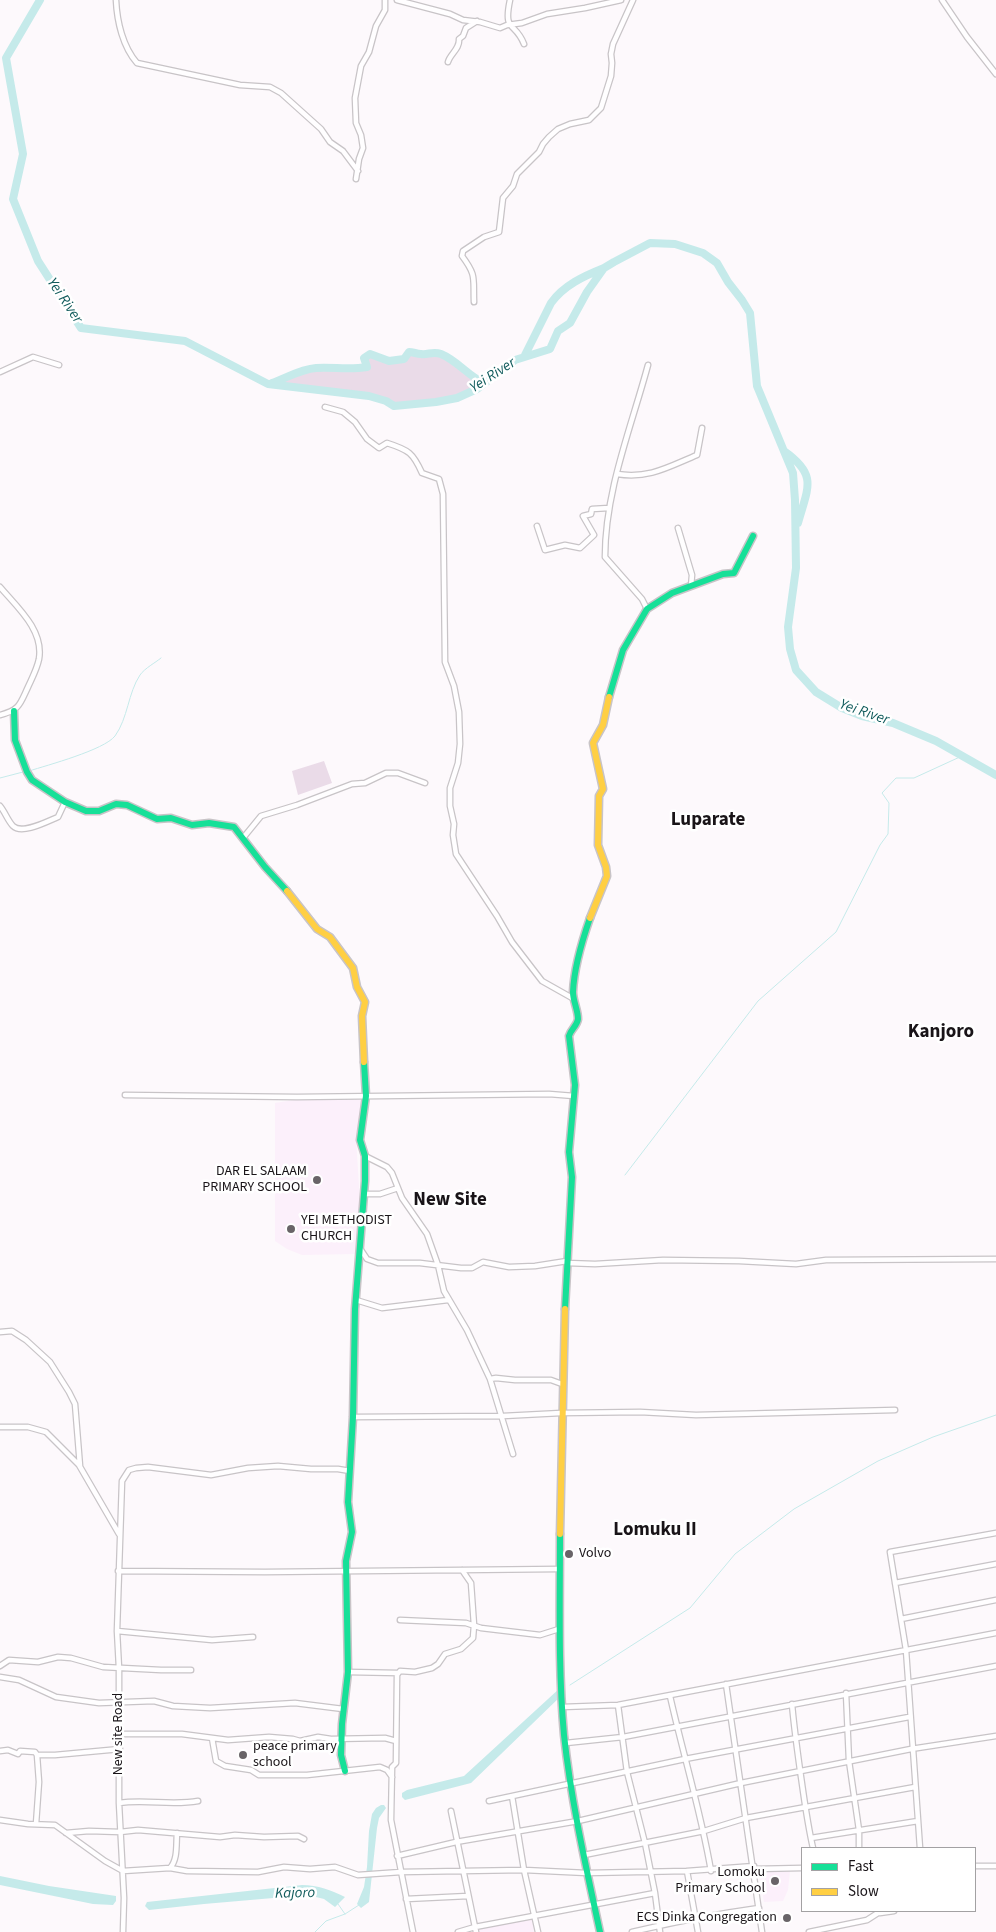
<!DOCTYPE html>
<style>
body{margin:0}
#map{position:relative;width:996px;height:1932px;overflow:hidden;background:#fdf9fc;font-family:"Source Sans 3",sans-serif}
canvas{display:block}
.legend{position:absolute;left:801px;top:1847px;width:175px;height:65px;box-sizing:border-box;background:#fff;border:1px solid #a3a1a3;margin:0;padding:6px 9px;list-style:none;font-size:15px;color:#191418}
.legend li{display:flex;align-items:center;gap:10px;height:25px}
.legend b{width:25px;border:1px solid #a3a1a3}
</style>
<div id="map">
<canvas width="996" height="1932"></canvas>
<ul class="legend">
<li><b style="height:6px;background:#16e098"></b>Fast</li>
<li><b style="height:6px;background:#ffcf43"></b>Slow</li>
</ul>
</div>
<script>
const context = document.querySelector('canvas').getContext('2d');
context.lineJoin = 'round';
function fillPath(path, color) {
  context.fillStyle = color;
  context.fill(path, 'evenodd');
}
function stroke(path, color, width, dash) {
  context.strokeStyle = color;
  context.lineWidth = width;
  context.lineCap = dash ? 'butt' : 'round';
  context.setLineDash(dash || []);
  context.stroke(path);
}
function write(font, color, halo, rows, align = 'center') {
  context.font = font + ' "Source Sans 3",sans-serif';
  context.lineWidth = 5;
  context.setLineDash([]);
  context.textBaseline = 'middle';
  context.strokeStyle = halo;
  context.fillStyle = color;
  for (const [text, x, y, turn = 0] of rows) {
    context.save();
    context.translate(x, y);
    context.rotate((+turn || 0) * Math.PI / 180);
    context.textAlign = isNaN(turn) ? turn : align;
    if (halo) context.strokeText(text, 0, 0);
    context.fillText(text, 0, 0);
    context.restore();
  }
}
fillPath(new Path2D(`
 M330,1098l32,2 -6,37 4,66 -5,51 -53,1 -15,-6 -12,-8v-138l18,-3z
 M759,1871h31l-2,19 -5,11 -19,1z
 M532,1919l2,13h-55l-1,-4z`), '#fcf0fb');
fillPath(new Path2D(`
 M409,352c4,0 8,2 12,2 7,1 12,-3 20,0 17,7 27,22 43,29 -26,20 -59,22 -90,23l-8,-5 -17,-5 -101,-12c14,-4 33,-14 46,-16 18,-1 35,2 53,-1l-3,-9 6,-4 19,7 15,-2z
 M324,761l8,22 -34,12 -6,-24z`), '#eadbe8');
fillPath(new Path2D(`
 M560,1688l1,8 -90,87 -66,17 -3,-3v-4l5,-3 57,-14z
 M381,1805h3l2,3 -7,10 -2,10 -8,74 -8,6 -4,-4 7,-17 3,-20 2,-36 3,-17 4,-6z
 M0,1876l49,10 67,10v5l-3,4 -20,-1 -93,-19z
 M302,1885c16,0 29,5 43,12l-10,10 -11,-8 -16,-4 -104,9 -55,6 -4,-4 2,-4z`), '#c5eaea');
stroke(new Path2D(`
 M29,771c19,-6 75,-21 86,-35 13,-18 13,-43 25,-61 5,-7 15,-12 21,-17
 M0,778l23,-6
 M625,1175l133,-174 78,-69 44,-87 8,-11 1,-31 -7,-10 14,-15h18l48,-22
 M570,1685l120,-77 45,-54 59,-45 84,-48 55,-24 63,-22
 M338,1904l7,10
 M315,1932l11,-11 19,-7 14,-9`), '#c5eaea', 1);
stroke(new Path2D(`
 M40,0l-34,58 17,96 -10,45 25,62 43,67 104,13 83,43 101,12 17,5 8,5 42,-4 21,-4 20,-9 38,-29 35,-11 8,-18 12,-8 17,-31 17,-24 10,-6 36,-19 25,1 28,9 14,10 11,19 14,18 8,13 7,73 36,87 2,27 1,68 -8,59 2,22 6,21 20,22 26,16 20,8 31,7 43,18 60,34
 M525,355l26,-52c13,-18 33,-27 53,-35
 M272,383c14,-5 29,-14 44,-15 18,-1 34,2 51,-1l-3,-9 6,-4 19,7 15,-2 5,-7c4,0 8,2 12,2 7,1 12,-3 20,0 17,7 27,22 43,29
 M784,451c34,24 24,36 14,72`), '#c5eaea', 8);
const street = new Path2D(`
 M116,0c1,22 7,47 21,63l103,22 30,2 11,6 40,36 9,13 13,9 15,20
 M397,0l53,14 13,6 17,2 20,6 7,-3 15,-2 25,-9 38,-6 36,-8
 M510,0c-7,33 5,21 14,44
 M942,0l25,37 29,37
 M448,62c2,-8 12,-13 11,-23l4,-3 3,-8 11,-7
 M356,179l3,-20 4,-11 -2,-13 -5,-12 -1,-25 6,-32 8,-14 7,-26 9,-16v-10
 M474,302c-1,-24 3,-26 -12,-46l1,-5 21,-14 15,-5 4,-34 10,-12 4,-12 22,-22 4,-8 6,-7 9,-8 12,-5 19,-4 12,-12 10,-32 1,-13 -1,-9 2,-10 20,-44
 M0,372l33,-15 26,8
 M325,407l18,5 12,10 12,17 12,9 8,-5c22,7 26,10 35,30l17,6 4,15 2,168 9,24 5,26 1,32 -2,19 -8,25v18l4,18 -1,11 3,19 41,62 15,26 30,39 32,18
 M617,474c32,5 51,-7 80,-19l5,-27
 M537,526l8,24 20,-5 15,3 14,-13 -11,-19 8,-2 1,-5 17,-1
 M678,528l14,47 -1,11
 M0,587c17,20 44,43 39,72 -2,10 -7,19 -11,28 -8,17 -8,23 -28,28
 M647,609l-5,-10 -37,-42c0,-66 26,-129 43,-192
 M0,806c5,6 8,15 13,20 9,9 35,-5 45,-9l7,-15
 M243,838l18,-22 36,-11 55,-21 13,-1 21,-10h12l27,10
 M125,1095l172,2 252,-3 25,2
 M365,1156l22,11 5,6 10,25 25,36 11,31 6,26 23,39 23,49 23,75
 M364,1194h16l18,-6
 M361,1250l6,9 11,4h42l41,5h11l11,-6 26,5 26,-1 32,-5
 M567,1263l28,1 68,-4 76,1 57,3 30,-4 170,-1
 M356,1300l26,8 66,-8
 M0,1332l12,-1 14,9 24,22 19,30 6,12 5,62
 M490,1379l6,-1 19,2h36l11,4
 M353,1417l150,-1 58,-3 79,-1 56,3 199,-5
 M0,1427h28l18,5 33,33 40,69
 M118,1571l147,1 294,-3
 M895,1583l101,-19
 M901,1619l95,-19
 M400,1620l66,3 15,5 59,7 19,-6
 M117,1631l95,9 41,-3
 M0,1666l9,-6 29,2 20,-5 13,1 32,9 58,3h30
 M348,1672l50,1
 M0,1677l19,3 37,17 43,6 55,-2 19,5 37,2 85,-5 48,6
 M726,1684l36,248
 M846,1693l3,68 10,69v18
 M670,1696c13,58 31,116 41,175
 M792,1704c2,23 5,44 8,66 4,27 7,52 13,78
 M618,1705l9,67 18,71 10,50 5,39
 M562,1707l56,-2 378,-72
 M120,1734h62l46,6 41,-3 24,2 7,2 18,-4 13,2 54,-1 11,3
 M212,1738l4,23 9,5 26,4 8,5h48l73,-8 7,3 5,7
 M566,1743l57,-6 373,-71
 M0,1751l8,-1 10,4 2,-3 15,1 2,3 2,27 -3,42
 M37,1755h18l65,-6
 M512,1796l12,74 14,62
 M489,1801l196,-42 224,-42
 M119,1803c27,-4 53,3 79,-2
 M451,1811l25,121
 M0,1820l28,4 27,1 50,36 18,10 47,-3 17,3 71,1 26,-5 26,2 25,-2 23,8 43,-3 123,-2 63,3 100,-2 67,-5
 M66,1833l23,-2 31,1 18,-2 82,7 15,-2 29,2 34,-1 6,3
 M811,1838l107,-17
 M920,1848l-14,-198 -16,-98 106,-19
 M584,1855l120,-24 42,-13 169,-31
 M397,1856l59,-14 122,-21 163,-38 170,-34 85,-13
 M975,1866h21
 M170,1868c8,-9 6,-23 7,-35
 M754,1869l48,-1
 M687,1871l11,61
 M406,1899l62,-3
 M880,1913l14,-2
 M123,1932l1,-34 -5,-95v-135l-2,-37 5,-150 7,-11 7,-2 12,-1 63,8 37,-7 30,-2 33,3h27l12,2
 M413,1932l-22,-112 1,-53 4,-4 1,-88 3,-4 15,1 17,-4 6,-4 7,-10 16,-5 12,-11 1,-13 -3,-42 -9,-13
 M458,1932l17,-5 180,-34
 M632,1932c42,-10 84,-18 127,-24
 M809,1932l58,-12 14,-9`);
const fast = new Path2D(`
 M609,697l14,-47 24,-41 25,-16 51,-19 11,-1 19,-37
 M14,711l1,29 12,32 5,8 33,22 21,9h13l17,-7 11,1 30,14 14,-1 21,7 17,-2 25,4 31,40 22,24
 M565,1309l7,-132 -3,-25 6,-67 -6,-49c2,-7 8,-10 9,-17 0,-9 -5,-18 -5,-27 1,-25 9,-51 17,-74
 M560,1534c0,67 -2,134 4,201 7,66 22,132 36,197
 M345,1771l-4,-16 1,-31 6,-52 -2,-111 6,-29 -4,-30 5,-85 2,-108 10,-128v-25l-5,-16 6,-44 -2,-34`);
const slow = new Path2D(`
 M287,891l30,38 13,8 23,31 4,19 8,15 -3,14 2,46
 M590,918l17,-42 -1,-9 -8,-22 1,-49 4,-7 -10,-46 10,-18 6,-28
 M560,1534l5,-225`);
stroke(street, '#c8c4c7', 7);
stroke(fast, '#c8c4c7', 9);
stroke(slow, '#c8c4c7', 9);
stroke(street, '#fffeff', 4.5);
stroke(fast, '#16e098', 6);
stroke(slow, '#ffcf43', 6);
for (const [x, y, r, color] of [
 [317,1180,5,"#696468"],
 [291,1229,5,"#696468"],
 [569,1554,5,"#696468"],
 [243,1755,5,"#696468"],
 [775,1881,5,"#696468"],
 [787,1918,5,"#696468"]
]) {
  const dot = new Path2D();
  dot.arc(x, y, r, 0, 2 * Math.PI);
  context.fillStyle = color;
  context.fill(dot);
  stroke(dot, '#fff', 2);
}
write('14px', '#191418', '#fff', [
 ["DAR EL SALAAM",307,1172],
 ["PRIMARY SCHOOL",307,1188],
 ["YEI METHODIST",301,1221,"left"],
 ["CHURCH",301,1237,"left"],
 ["Volvo",579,1554,"left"],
 ["peace primary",253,1747,"left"],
 ["school",253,1763,"left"],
 ["Lomoku",765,1873],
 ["Primary School",765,1889],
 ["ECS Dinka Congregation",777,1918]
], 'right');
write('14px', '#191418', '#fff', [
 ["New site Road",119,1734,-90]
]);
write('italic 15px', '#125c5d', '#fff', [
 ["Yei River",64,301,56],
 ["Yei River",493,376,-33],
 ["Yei River",864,713,19],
 ["Kajoro",295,1894,-1]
]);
write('bold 19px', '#191418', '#fff', [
 ["Luparate",708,821],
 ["Kanjoro",941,1033],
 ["New Site",450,1201],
 ["Lomuku II",655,1531]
]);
</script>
